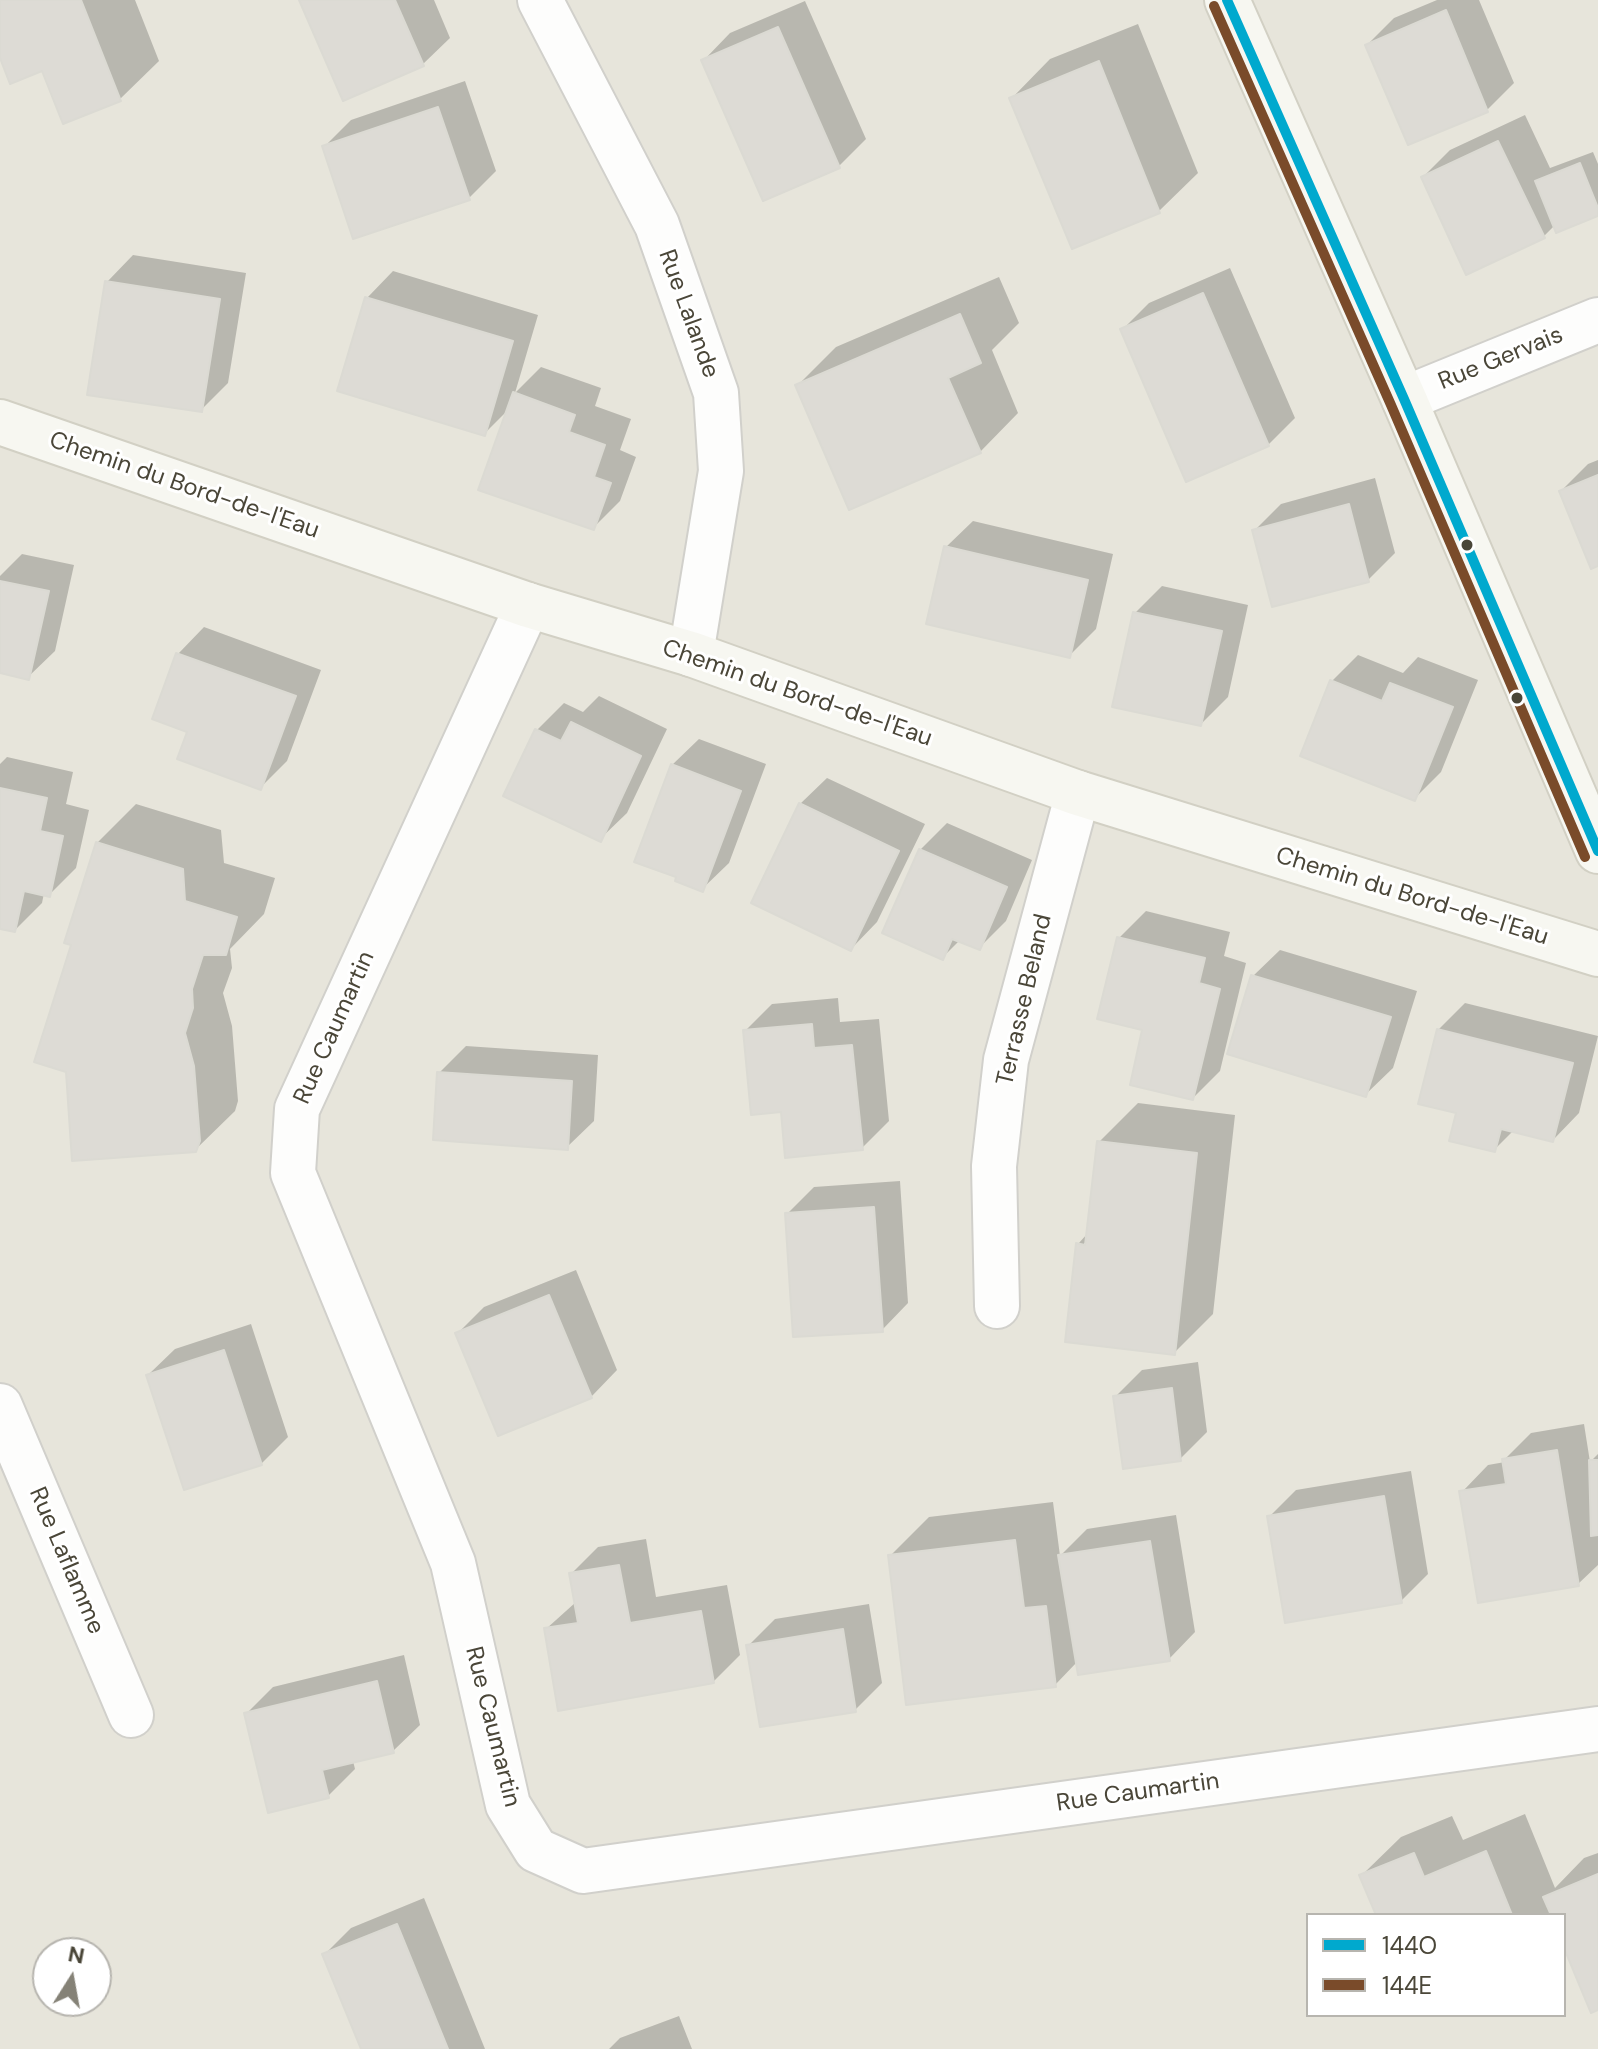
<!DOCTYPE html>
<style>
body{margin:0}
#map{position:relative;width:1598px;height:2049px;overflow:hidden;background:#f3f2ed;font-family:"DM Sans",sans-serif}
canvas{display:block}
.legend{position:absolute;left:1306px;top:1913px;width:260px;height:104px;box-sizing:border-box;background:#fff;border:2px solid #b7b5af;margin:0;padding:10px 14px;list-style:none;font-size:24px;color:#4a4638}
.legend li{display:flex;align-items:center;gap:16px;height:40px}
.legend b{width:40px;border:2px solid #b7b5af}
.north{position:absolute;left:32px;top:1937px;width:80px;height:80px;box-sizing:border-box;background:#fff;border:2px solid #b7b5af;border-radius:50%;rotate:11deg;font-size:22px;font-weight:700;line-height:32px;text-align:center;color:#4a4638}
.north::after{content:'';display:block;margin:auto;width:28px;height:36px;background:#858277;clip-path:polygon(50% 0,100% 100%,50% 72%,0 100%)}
</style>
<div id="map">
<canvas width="1598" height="2049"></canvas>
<ul class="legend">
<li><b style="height:10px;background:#00a9ce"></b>144O</li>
<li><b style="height:10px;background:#7a4b2a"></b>144E</li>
</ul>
<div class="north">N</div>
</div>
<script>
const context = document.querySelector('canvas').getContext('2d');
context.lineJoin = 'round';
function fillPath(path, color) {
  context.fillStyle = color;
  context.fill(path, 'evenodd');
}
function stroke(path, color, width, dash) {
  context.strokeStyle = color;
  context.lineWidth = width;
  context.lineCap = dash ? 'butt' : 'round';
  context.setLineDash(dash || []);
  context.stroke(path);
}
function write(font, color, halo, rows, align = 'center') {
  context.font = font + ' "DM Sans",sans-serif';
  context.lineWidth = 6;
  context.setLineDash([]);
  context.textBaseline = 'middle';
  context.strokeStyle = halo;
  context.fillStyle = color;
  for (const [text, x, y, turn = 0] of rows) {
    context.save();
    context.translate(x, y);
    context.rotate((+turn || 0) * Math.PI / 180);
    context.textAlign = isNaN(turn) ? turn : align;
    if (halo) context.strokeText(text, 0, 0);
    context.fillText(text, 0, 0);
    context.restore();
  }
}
fillPath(new Path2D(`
 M0,0h1598v2049h-1598zM1308,1915h256v100h-256zM48,1953h48v48h-48z`), '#e7e5db');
fillPath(new Path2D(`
 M0,0h135l24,61 -39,38 -120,-47z
 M301,0h133l16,38 -27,26 -79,35z
 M1437,0h42l35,83 -27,27 -78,32 -42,-97 27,-27z
 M805,1l61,138 -27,27 -135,-106 26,-27z
 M1138,24l60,149 -39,38 -86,35 -61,-148 38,-39z
 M465,81l31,90 -27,27 -145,-51 27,-27z
 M1525,115l25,53 43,-16 5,12v49l-43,12 -11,11 -121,-59 27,-27z
 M133,255l113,18 -18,110 -27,27 -94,-128z
 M1230,268l65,150 -27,27 -146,-115 27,-27z
 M393,271l145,44 -23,78 26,-26 60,21 -6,18 36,13 -11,31 16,7 -16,44 -27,27 -84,-119 -25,25 -117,-136z
 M999,277l20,46 -27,27 26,63 -38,39 -183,-66 39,-39z
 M1598,460v104l-37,-73 27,-27z
 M1375,478l20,75 -27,27 -114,-49 27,-27z
 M973,521l140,33 -17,75 -27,27 -123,-109z
 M22,554l52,11 -19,86 -27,26 -28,-6v-95z
 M1162,586l86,19 -20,92 -27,27 -66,-111z
 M204,627l117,43 -34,91 -26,26 -72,-56 -11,-77z
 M1358,655l45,18 15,-16 60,23 -37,92 -27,27 -82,-118z
 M599,696l68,33 -40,84 -27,26 -63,-109 27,-27 19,9z
 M699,739l67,25 -37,99 -27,26 -30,-124z
 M7,757l66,15 -7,32 23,6 -13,58 -27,27 -5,-2 -2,10 -27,27 -15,-3v-163z
 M827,778l98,46 -48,98 -26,27 -51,-145z
 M136,804l85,26 3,33 51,15 -11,36 -34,35 2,19 -9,25 9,33 6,75 -3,10 -40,39 -122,-206 24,-101z
 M947,823l85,37 -26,61 -27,27 -19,-8 -18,18 -22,-108z
 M1146,911l84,21 -6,24 22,7 -26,108 -27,27 -48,-69 -26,-91z
 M1280,950l137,41 -24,77 -27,26 -113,-118z
 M838,998l2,24 39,-3 10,102 -27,27 -79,-38 -38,-79 27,-27z
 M1465,1003l133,33 -19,77 -26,27 -39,-10 -20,20 -35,-38 -21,-82z
 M466,1046l132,9 -4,66 -27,26 -128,-74z
 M1138,1103l97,12 -22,199 -39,39 -96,-109 10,-11 11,-91z
 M900,1181l8,122 -26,27 -95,-116 27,-27z
 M576,1270l41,100 -26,27 -133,-64 26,-26z
 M251,1324l37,113 -27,27 -113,-89 27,-26z
 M1198,1362l9,70 -27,27 -64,-63 26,-26z
 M1584,1424l6,38 8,-8v111l-20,19 -116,-92 26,-27 17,-3 -1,-2 27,-27z
 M1411,1471l17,103 -27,27 -131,-85 26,-26z
 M1053,1502l7,54 27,-27 89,-14 19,117 -26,27 -92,3 -22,23 -165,-129 39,-39z
 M646,1539l10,58 71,-12 13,70 -27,27 -167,-53 30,-27 -5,-28 27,-27z
 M869,1604l13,79 -27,27 -106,-65 26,-26z
 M404,1655l16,70 -27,26 -40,10 2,8 -27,27 -82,-82 27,-27z
 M1525,1814l30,74 29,-30 14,-5v155l-34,-66v-27h-186l-16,-40 39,-38 51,-21 11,24z
 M424,1898l61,151h-122l-39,-94 27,-27z
 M679,2016l13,33h-83l11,-11z`), '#0003');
const building = new Path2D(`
 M0,0h81l40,101 -58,23 -21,-53 -32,13 -10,-26z
 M299,0h96l29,66 -81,35z
 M1446,10l42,102 -80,33 -43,-100z
 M778,27l62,141 -77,33 -62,-141z
 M1099,61l61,152 -88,36 -63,-151z
 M438,107l32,93 -117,39 -31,-93z
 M1498,141l47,97 -79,37 -45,-98z
 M1580,163l18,45v8l-42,17 -21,-52z
 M105,281l115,18 -18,113 -115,-17z
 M1203,293l66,153 -83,36 -66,-153z
 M365,297l148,44 -28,95 -148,-45z
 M960,314l21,49 -33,15 33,75 -132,57 -54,-125z
 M513,392l62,23 -6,17 36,13 -11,32 17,6 -17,47 -116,-40z
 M1598,475v91l-7,3 -32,-78z
 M1349,504l20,78 -97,25 -20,-77z
 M944,546l144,34 -18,78 -144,-34z
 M0,581l49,10 -20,89 -29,-7z
 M1133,612l89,19 -21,95 -89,-19z
 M176,653l120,43 -35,94 -84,-31 10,-27 -35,-13z
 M1330,680l52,21 8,-18 63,24 -38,94 -115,-45z
 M571,722l70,34 -40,86 -98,-46 32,-67 26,12z
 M671,764l70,27 -38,101 -28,-11 1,-4 -42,-15z
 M0,788l47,10 -7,33 23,5 -13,61 -26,-6 -9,41 -15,-3z
 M799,803l100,48 -48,100 -100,-48z
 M96,842l87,27 2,32 52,16 -11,38h-23l-11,34 1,19 -8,25 9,33 6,75 -4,11 -124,9 -6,-89 -32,-10 37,-117 -7,-2z
 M919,849l88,38 -27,63 -28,-11 -9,21 -61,-27z
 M1117,937l88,21 -6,25 21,6 -27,111 -63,-15 12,-55 -45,-11z
 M1251,975l140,42 -25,80 -139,-43z
 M812,1024l2,24 38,-3 11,105 -78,8 -4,-46 -30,3 -8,-85z
 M1437,1029l136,34 -20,79 -52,-13 -6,23 -46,-11 7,-28 -38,-9z
 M437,1072l135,9 -4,69 -135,-10z
 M1097,1141l100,12 -22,202 -110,-13 11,-99 9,2z
 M874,1207l9,125 -90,5 -8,-124z
 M549,1295l43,103 -94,38 -43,-103z
 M224,1350l38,115 -78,25 -38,-115z
 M1172,1388l9,73 -58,8 -10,-73z
 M1557,1450l22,136 -101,17 -19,-112 47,-7 -4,-25z
 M1589,1460h9v75l-7,1z
 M1384,1496l18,107 -117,20 -18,-107z
 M1015,1540l9,68 22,-2 10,81 -150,18 -18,-150z
 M1150,1541l20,120 -92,14 -20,-120z
 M619,1565l11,58 71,-12 13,72 -156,28 -14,-83 34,-5 -9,-50z
 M843,1629l13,83 -96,15 -14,-82z
 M377,1681l17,72 -72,17 7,28 -61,15 -24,-100z
 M1486,1851l26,64h-136l-17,-40 55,-22 10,24z
 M1598,1874v136l-7,3 -27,-65v-33h-13l-8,-18z
 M397,1924l51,125h-87l-39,-95z`);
fillPath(building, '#dddbd5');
stroke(building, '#dbdad3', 2);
const street = new Path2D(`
 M540,0l117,225 59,168 5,78 -30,183
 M1404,399l194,-79
 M528,605l-231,504 -4,64 160,390 55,242 28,45 47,21 1015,-142
 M997,1306l-3,-140 12,-106 72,-267
 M0,1406l131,309`);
const secondary = new Path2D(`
 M1227,0l177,399 194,452
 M0,422l528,183 163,49 387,139 520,161`);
stroke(street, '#d1d0cb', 48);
stroke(secondary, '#d2d0c4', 48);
stroke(street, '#fdfdfc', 44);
stroke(secondary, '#f7f7f1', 44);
stroke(new Path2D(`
 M1227,0l177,399 194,452`), '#00a9ce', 10);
stroke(new Path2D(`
 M1214,6l177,399 194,452`), '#7a4b2a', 10);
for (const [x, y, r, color] of [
 [1467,545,7,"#4a4638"],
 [1517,698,7,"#4a4638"]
]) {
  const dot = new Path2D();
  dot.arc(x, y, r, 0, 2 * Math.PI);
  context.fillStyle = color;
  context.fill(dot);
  stroke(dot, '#fff', 3);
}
write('24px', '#4a4638', '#fff', [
 ["Rue Lalande",688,314,70],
 ["Rue Gervais",1501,359,-22],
 ["Chemin du Bord-de-l'Eau",184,486,19],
 ["Chemin du Bord-de-l'Eau",797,694,19],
 ["Chemin du Bord-de-l'Eau",1412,897,17],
 ["Terrasse Beland",1025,1000,-77],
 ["Rue Caumartin",335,1028,-66],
 ["Rue Laflamme",66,1561,67],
 ["Rue Caumartin",492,1727,76],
 ["Rue Caumartin",1138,1793,-8]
]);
</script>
